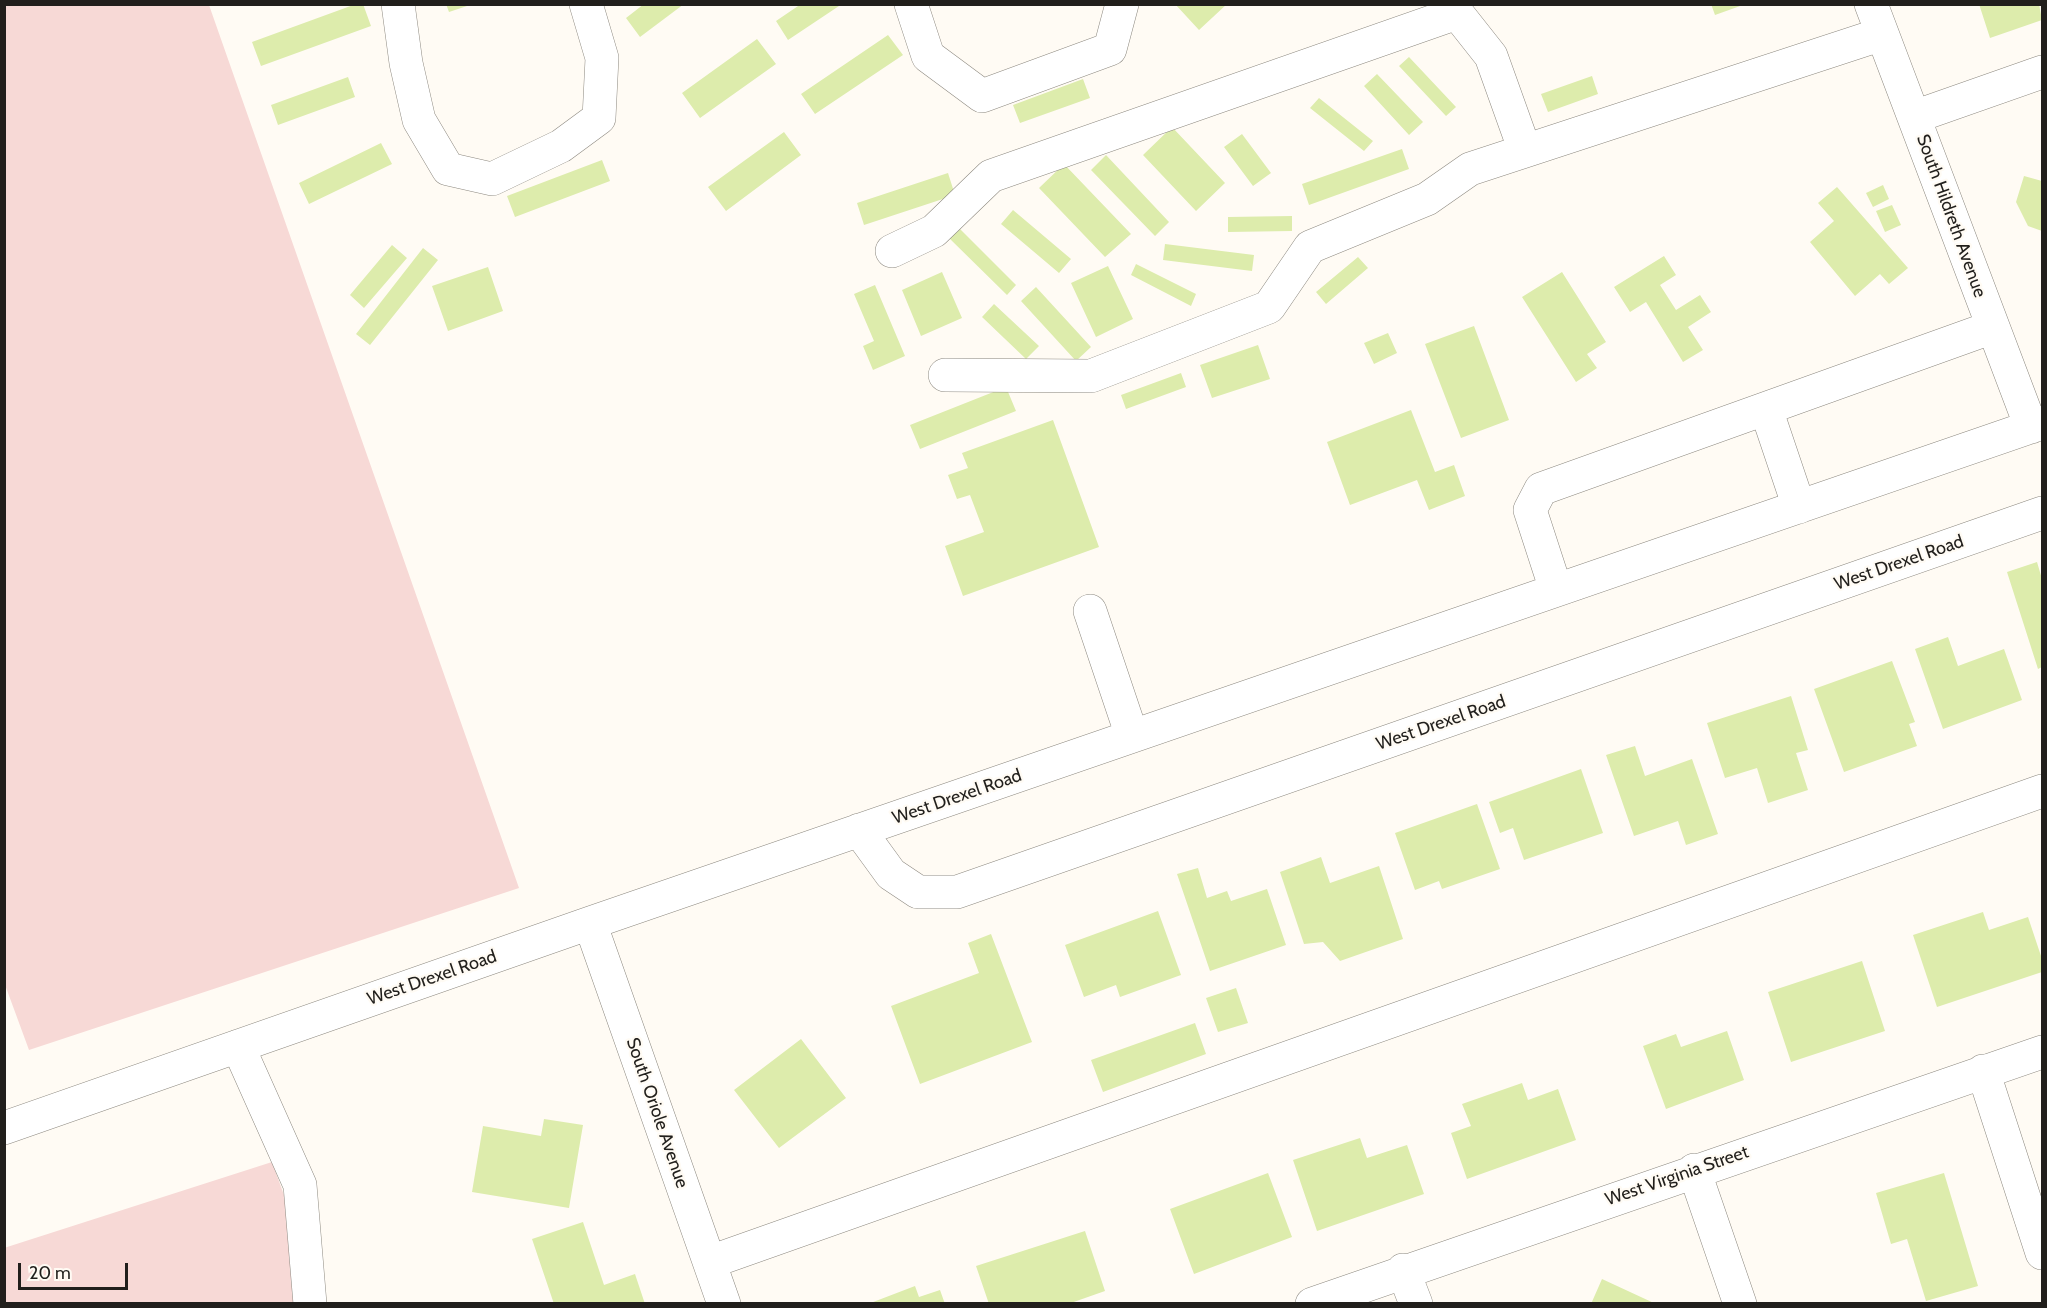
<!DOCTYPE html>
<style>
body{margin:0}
#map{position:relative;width:2047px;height:1308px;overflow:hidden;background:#fffbf4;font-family:Cabin,sans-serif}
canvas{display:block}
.frame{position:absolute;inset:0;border:6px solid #211f1c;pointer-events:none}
.scale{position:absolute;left:18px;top:1263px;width:110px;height:27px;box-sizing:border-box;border:3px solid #211f1c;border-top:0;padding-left:8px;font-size:18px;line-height:21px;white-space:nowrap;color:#211f1c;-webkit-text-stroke:4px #fffbf4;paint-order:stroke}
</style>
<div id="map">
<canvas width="2047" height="1308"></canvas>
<div class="frame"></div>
<div class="scale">20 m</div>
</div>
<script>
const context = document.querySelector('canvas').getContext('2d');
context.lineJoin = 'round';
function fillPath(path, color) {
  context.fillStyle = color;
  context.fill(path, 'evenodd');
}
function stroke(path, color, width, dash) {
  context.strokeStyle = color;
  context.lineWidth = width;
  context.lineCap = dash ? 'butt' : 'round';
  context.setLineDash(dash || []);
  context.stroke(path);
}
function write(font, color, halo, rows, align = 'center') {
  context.font = font + ' Cabin,sans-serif';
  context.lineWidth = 4.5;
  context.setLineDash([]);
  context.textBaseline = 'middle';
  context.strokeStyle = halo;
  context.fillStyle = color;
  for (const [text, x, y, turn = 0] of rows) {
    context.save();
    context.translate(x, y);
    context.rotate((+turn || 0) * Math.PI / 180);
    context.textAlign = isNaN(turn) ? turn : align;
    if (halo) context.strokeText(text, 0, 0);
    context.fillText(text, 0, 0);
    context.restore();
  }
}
fillPath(new Path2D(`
 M5,4l204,1 310,883 -490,162 -25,-68z
 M272,1162l51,141h-318l-1,-55z`), '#f7d9d6');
fillPath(new Path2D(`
 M356,4h7l8,22 -110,40 -9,-24z
 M446,4h24v1l-21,7z
 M644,4h40l-44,33 -14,-19z
 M801,4h41l-54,36 -12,-19z
 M1175,4h52l-28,26z
 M1711,4h32v1l-28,10z
 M1979,4h60l3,16 -52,18z
 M888,35l15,20 -88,59 -14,-20z
 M757,39l19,25 -76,54 -18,-25z
 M1409,57l47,50 -10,9 -47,-50z
 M1377,74l46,48 -14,13 -45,-49z
 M1592,76l6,18 -50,18 -7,-18z
 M348,77l7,20 -77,28 -7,-20z
 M1083,79l7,19 -70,25 -7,-18z
 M1319,98l54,43 -9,10 -54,-43z
 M1172,127l53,56 -29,28 -53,-56z
 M784,132l17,23 -75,56 -18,-24z
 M1242,134l29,39 -18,13 -29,-39z
 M381,143l11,21 -83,40 -10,-21z
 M1402,149l7,20 -100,36 -7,-21z
 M1106,155l63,67 -14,14 -64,-66z
 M602,160l8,21 -95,36 -8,-21z
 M1064,164l67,70 -26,23 -66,-69z
 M948,173l7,22 -91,30 -7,-22z
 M2024,176l18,5v50l-14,-5 -12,-24z
 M1883,185l6,14 -16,8 -7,-14z
 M1837,187l71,81 -19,16 -9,-10 -25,22 -45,-54 24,-21 -16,-18z
 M1892,205l9,20 -16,7 -9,-21z
 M1013,210l58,49 -12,14 -58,-49z
 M1292,216v15l-64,1v-15z
 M959,228l57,57 -9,10 -58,-57z
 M1165,244l89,11 -2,16 -89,-11z
 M392,245l15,13 -43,50 -14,-13z
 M423,248l15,12 -68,85 -14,-11z
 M1664,256l12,19 -16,10 16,25 24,-15 11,17 -23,15 15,23 -20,12 -37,-60 -16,10 -16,-25z
 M1358,257l10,11 -42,36 -10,-12z
 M1136,264l60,30 -5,12 -60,-31z
 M1108,266l25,53 -37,18 -25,-54z
 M488,267l15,44 -55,20 -16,-45z
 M942,272l20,46 -41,18 -19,-46z
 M1562,272l44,70 -19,12 10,14 -21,14 -54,-85z
 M875,285l30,71 -32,14 -10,-24 11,-5 -20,-47z
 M1036,287l55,60 -15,14 -55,-60z
 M994,304l45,42 -13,13 -44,-42z
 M1474,326l35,94 -48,18 -36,-94z
 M1388,333l9,20 -23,11 -10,-21z
 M1258,345l12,34 -58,19 -12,-33z
 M1181,373l5,14 -60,22 -5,-14z
 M1006,387l10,24 -96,38 -10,-24z
 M1411,410l24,62 19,-7 11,31 -36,14 -12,-30 -67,25 -23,-63z
 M1053,420l46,127 -136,49 -18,-50 39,-14 -14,-37 -13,4 -9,-24 20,-7 -6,-15z
 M2037,562l5,17v88l-4,2 -31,-97z
 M1948,637l10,29 46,-17 18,51 -79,29 -28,-80z
 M1892,661l23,61 -6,2 8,22 -73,26 -30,-83z
 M1791,696l17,54 -12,3 12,37 -40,13 -11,-35 -32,10 -18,-55z
 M1635,746l10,30 47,-17 26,75 -32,11 -8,-24 -44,15 -28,-81z
 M1581,769l22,64 -79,27 -11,-32 -13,5 -11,-31z
 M1477,804l23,65 -58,20 -3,-8 -24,9 -20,-57z
 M1321,857l9,26 49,-17 24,73 -63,22 -17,-19 -19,2 -24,-72z
 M1198,868l9,30 20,-7 4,10 36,-12 19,56 -76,26 -33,-97z
 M1158,911l23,64 -61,22 -4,-12 -32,12 -19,-52z
 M1983,912l6,18 39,-13 14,42v13l-105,35 -24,-72z
 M991,934l41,108 -112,42 -29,-78 88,-33 -11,-30z
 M1862,961l23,70 -94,31 -23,-70z
 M1236,988l12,35 -30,9 -12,-34z
 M1195,1023l11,31 -103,38 -12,-32z
 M1727,1031l17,49 -78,29 -23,-63 33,-12 5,13z
 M801,1039l45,59 -67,50 -45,-58z
 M1522,1083l6,17 30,-11 18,51 -109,39 -16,-46 20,-7 -9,-22z
 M544,1119l39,6 -14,83 -97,-16 11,-66 58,10z
 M1360,1138l7,20 40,-13 17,49 -107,37 -24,-71z
 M1268,1173l24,64 -98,37 -24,-65z
 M1944,1173l34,113 -52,15 -19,-62 -16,5 -15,-51z
 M583,1222l21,63 31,-11 10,30h-91l-22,-65z
 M1085,1231l20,60 -37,13h-79l-13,-38z
 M1602,1279l54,25h-65z
 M915,1286l4,11 21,-7 5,14h-77z`), '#ddecac');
const minor = new Path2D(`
 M398,4l8,59 13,57 29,49 44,10 69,-33 38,-28 3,-60 -16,-54
 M911,4l17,52 54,40 128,-47 12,-45
 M1871,4l160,423
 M1914,117l128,-45
 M892,251l42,-20 57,-55 466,-163 34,43 34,95
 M945,375l146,1 178,-69 41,-60 117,-48 43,-30 412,-135
 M1766,409l33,98
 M1556,590l-26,-80 11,-21 452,-162
 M1090,611l42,125
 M859,830l32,44 27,18h39l1085,-379
 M590,923l134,381
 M238,1046l62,139 10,119
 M1983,1071l59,182
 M4,1128l586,-205 1452,-500
 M1694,1170l46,134
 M710,1262l1332,-471
 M1403,1270l13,34
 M1312,1304l730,-252`);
stroke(minor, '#8d8980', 34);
stroke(minor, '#fff', 33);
write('18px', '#211f1c', '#fffbf4', [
 ["South Hildreth Avenue",1951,216,70],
 ["West Drexel Road",1899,563,-19],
 ["West Drexel Road",1441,723,-19],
 ["West Drexel Road",957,797,-19],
 ["West Drexel Road",432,978,-19],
 ["South Oriole Avenue",657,1113,71],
 ["West Virginia Street",1677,1176,-19]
]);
</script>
